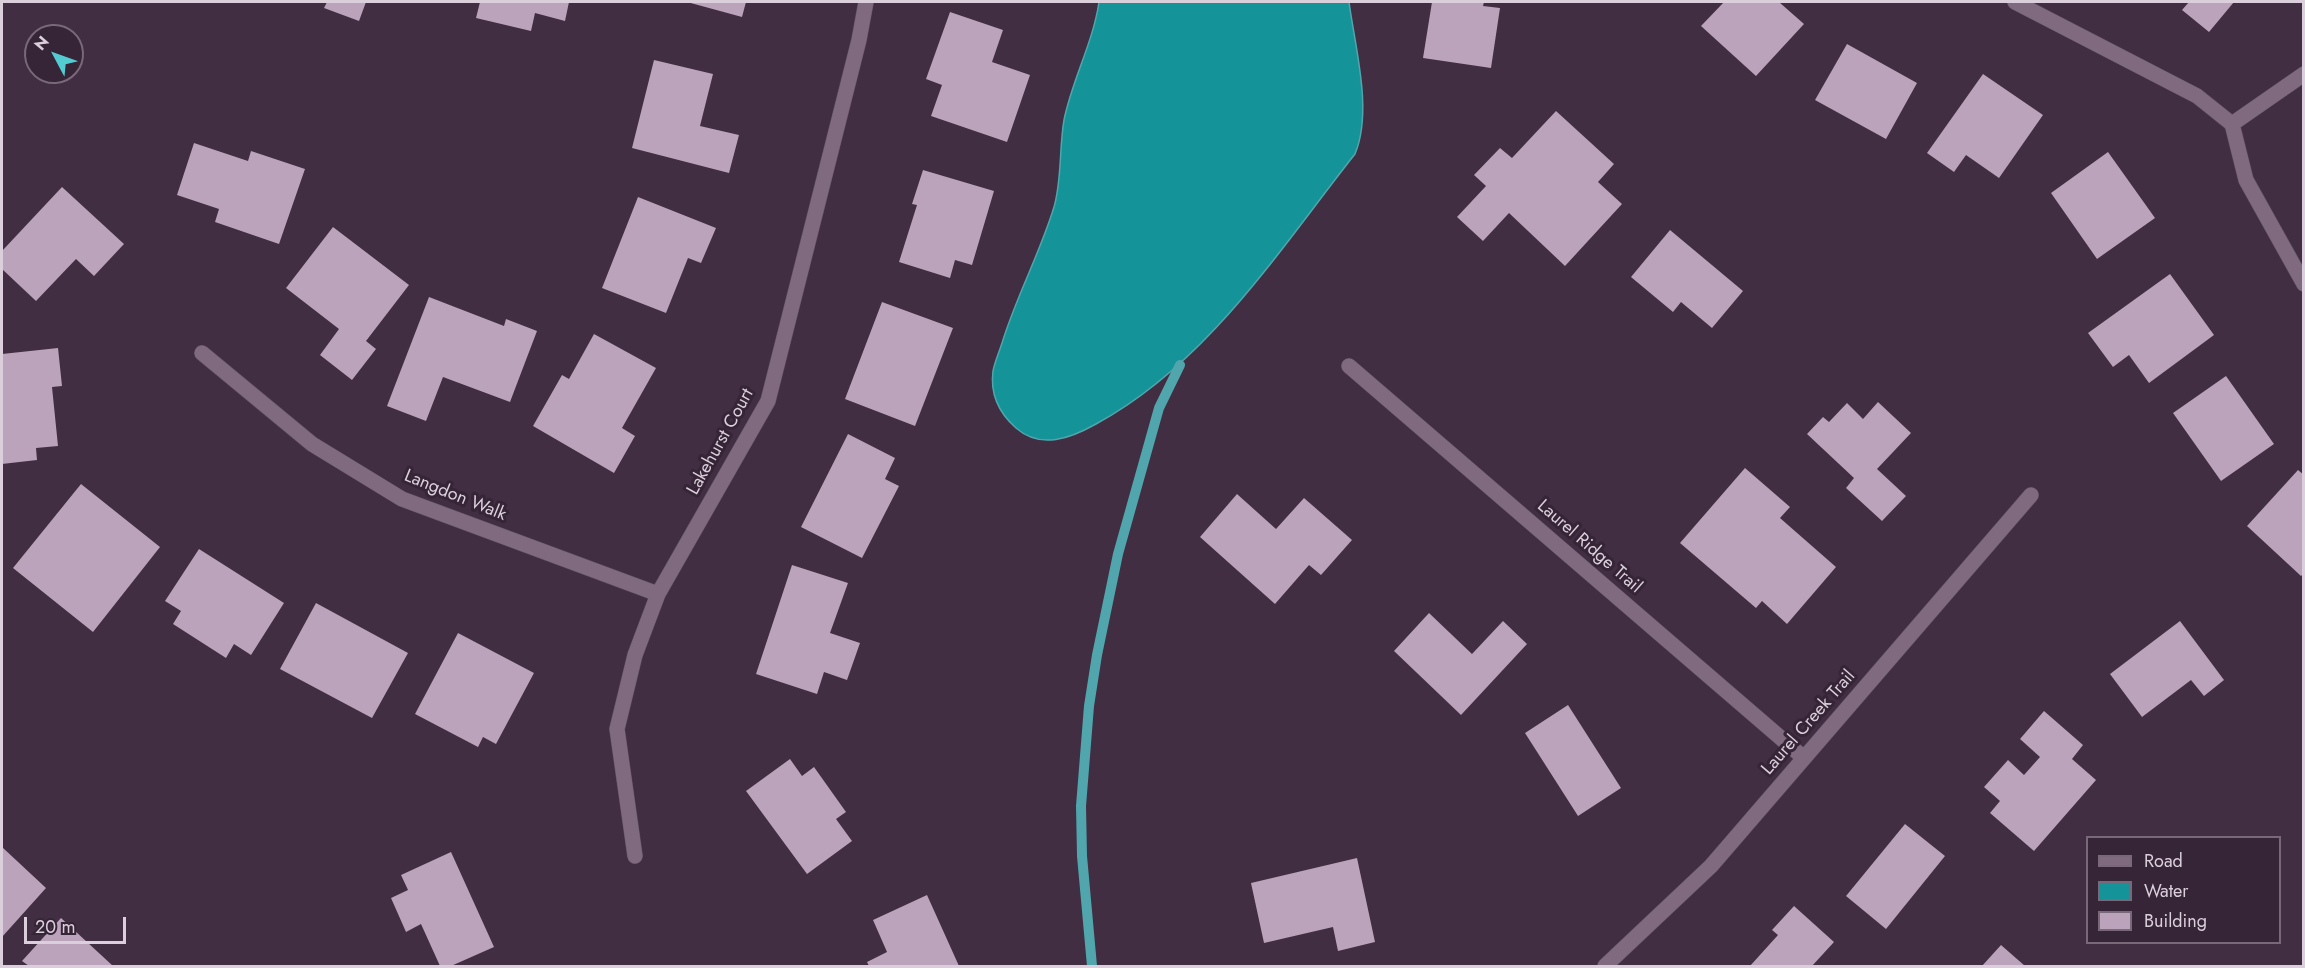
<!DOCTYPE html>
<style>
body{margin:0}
#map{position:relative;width:2305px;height:968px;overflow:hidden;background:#412e42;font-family:Jost,sans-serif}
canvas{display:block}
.frame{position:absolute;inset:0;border:3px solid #dccfdc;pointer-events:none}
.legend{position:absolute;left:2086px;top:836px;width:195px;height:108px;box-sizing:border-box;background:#362437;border:2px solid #786879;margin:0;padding:8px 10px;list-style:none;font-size:18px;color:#dccfdc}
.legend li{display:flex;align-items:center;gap:12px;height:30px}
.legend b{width:30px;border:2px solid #786879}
.north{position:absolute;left:24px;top:24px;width:60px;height:60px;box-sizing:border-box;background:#362437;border:2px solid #786879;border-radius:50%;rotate:311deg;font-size:16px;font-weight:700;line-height:24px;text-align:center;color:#dccfdc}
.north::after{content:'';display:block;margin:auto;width:21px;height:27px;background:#52ccd1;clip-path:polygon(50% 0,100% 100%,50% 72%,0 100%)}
.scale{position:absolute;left:24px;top:917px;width:102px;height:27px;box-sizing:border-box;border:3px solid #dccfdc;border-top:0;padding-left:8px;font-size:18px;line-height:21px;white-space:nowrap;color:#dccfdc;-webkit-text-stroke:4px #362437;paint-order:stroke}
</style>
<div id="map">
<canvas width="2305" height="968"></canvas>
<div class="frame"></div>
<ul class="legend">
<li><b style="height:8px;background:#7f6a80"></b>Road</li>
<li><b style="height:16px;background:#149498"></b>Water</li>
<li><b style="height:16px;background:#baa3bb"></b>Building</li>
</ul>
<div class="north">N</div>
<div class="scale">20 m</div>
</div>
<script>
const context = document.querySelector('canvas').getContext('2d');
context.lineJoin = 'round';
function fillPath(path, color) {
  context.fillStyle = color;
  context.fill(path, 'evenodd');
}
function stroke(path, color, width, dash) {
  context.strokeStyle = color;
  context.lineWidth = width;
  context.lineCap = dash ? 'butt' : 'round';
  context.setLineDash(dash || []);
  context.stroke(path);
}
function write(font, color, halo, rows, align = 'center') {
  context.font = font + ' Jost,sans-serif';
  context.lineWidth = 6;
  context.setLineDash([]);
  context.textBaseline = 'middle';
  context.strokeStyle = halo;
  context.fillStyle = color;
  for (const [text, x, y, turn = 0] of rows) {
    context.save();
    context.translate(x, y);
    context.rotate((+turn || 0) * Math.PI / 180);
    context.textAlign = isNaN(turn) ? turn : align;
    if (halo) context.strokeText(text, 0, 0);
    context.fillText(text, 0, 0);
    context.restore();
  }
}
const water = new Path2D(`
 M1099,2h250c6,45 24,109 6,152 -76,96 -148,210 -259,270 -25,14 -55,26 -80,4 -17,-15 -26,-34 -23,-57 2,-10 7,-21 10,-31 14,-45 37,-87 51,-133 8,-27 5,-58 10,-87 8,-40 29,-77 35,-118z`);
fillPath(water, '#149498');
stroke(water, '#50a6ac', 1.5);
stroke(new Path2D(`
 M1092,966l-10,-110 -1,-50 8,-100 8,-51 21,-101 41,-146 21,-43`), '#50a6ac', 10);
fillPath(new Path2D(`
 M327,2h39l-7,19 -35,-13z
 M480,2h89l-4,19 -30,-8 -4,18 -55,-13z
 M687,2h59l-4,15z
 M1432,2h52l-1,4 17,2 -9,60 -68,-10z
 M1724,2h55l25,22 -48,52 -55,-50z
 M2189,2h45l-25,30 -27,-22z
 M950,12l53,18 -11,32 38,13 -23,67 -76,-26 11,-31 -16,-6z
 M1847,44l70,39 -31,56 -71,-39z
 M654,60l59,14 -13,52 39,9 -10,38 -97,-25z
 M1983,74l60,41 -44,63 -33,-23 -12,17 -27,-19z
 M1556,111l58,53 -16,18 24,22 -57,62 -56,-53 -26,28 -26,-24 29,-31 -12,-11 26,-27 12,10z
 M194,143l54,18 3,-10 54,18 -26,75 -64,-22 4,-13 -42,-14z
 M2108,152l47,66 -58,41 -46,-66z
 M923,170l71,21 -22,74 -17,-5 -5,18 -51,-16 18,-57 -5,-1z
 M62,187l62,57 -30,32 -18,-17 -40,42 -34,-32v-18z
 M638,197l78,31 -15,35 -13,-5 -22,55 -64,-25z
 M333,227l76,58 -43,56 10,8 -24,31 -32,-25 19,-26 -53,-41z
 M1670,230l73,61 -31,37 -31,-26 -8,10 -42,-35z
 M2170,274l44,61 -65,48 -20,-28 -16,12 -25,-34z
 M429,297l75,29 2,-7 31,12 -27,71 -67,-25 -17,44 -39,-15z
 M882,302l71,26 -38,98 -70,-27z
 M594,334l62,34 -34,60 13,8 -21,37 -81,-47 29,-51 7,4z
 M58,348l4,38 -10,1 6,59 -22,2 1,12 -35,4v-110z
 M2226,376l48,68 -53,37 -48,-68z
 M1878,402l33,31 -34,36 29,27 -24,25 -36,-33 8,-10 -47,-44 16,-17 6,5 18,-19 16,16z
 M848,434l47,24 -10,21 14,7 -37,72 -61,-31z
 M1745,468l45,39 -10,11 56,49 -49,57 -25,-23 -6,7 -76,-65z
 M2298,470l6,5v98l-3,3 -54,-50z
 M81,484l79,63 -67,85 -80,-64z
 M1237,494l39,35 28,-31 48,42 -31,35 -12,-10 -34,39 -75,-67z
 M199,549l85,54 -33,52 -17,-11 -8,14 -53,-34 8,-13 -16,-10z
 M792,565l56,18 -18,50 30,10 -13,37 -23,-8 -7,22 -61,-20z
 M316,603l92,50 -36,65 -92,-49z
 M1429,613l43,41 31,-33 24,23 -66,71 -67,-64z
 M2180,621l44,59 -20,16 -13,-16 -49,37 -32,-43z
 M458,633l76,40 -38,71 -13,-7 -5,10 -63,-33z
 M1568,705l53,83 -43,28 -53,-83z
 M2044,711l39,34 -11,14 24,21 -62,71 -44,-38 10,-12 -16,-14 24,-27 16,15 16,-18 -20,-18z
 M790,759l12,17 12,-9 32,45 -10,7 16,22 -45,33 -61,-83z
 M1905,824l40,32 -59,73 -40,-33z
 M2,847l44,41 -44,49z
 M451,852l43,95 -43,19h-11l-19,-42 -15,8 -15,-34 17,-8 -7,-15z
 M1357,858l18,84 -37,9 -5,-24 -69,16 -13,-60z
 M927,895l32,71h-90l-2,-4 20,-10 -14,-32z
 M1794,906l40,36 -22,24h-62l28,-31 -6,-5z
 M61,918l52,48h-84l-7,-5z
 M2001,945l24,21h-43z`), '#baa3bb');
const minor = new Path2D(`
 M2015,2l182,94 35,28 14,56 58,104
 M2232,124l72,-50
 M202,353l110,91 90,55 256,95
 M1349,366l455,392
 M635,856l-18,-127 18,-74 23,-61 110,-193 91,-361 7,-38
 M1605,966l106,-100 320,-371`);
stroke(minor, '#5d4d5e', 16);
stroke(minor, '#7f6a80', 15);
write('18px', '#dccfdc', '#362437', [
 ["Lakehurst Court",721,442,-61],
 ["Langdon Walk",455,496,22],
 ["Laurel Ridge Trail",1589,547,41],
 ["Laurel Creek Trail",1809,723,-49]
]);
</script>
